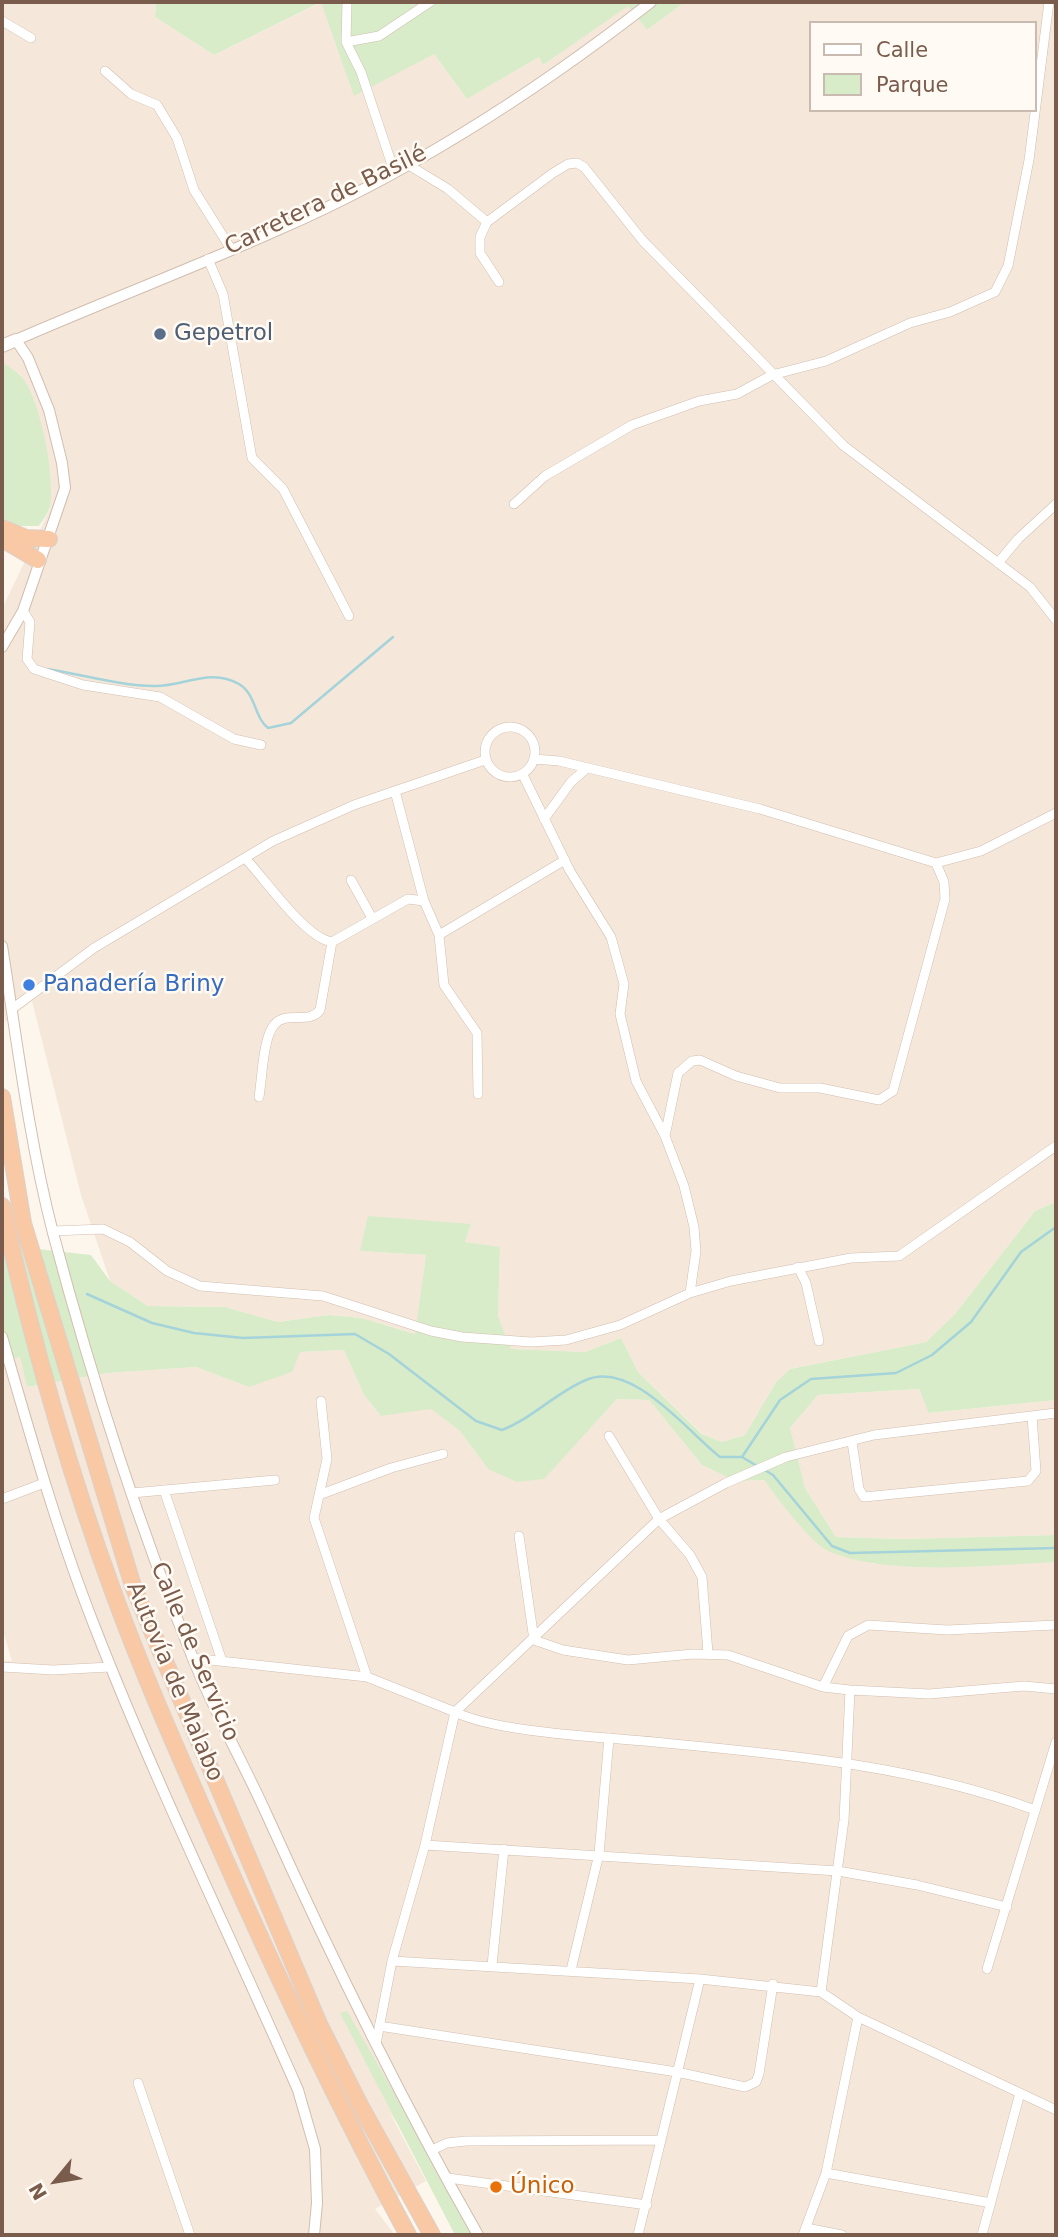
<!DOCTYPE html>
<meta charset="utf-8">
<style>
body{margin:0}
#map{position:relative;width:1058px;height:2237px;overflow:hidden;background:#fdf6ec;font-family:"DejaVu Sans",sans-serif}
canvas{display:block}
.frame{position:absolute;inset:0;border:4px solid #7a5c4d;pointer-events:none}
.legend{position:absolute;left:809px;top:21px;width:228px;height:91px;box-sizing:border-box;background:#fffaf3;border:2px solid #cabbb1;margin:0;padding:9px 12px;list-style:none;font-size:21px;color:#7a5c4d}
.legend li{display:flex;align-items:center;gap:14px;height:35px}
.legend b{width:35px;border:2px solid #cabbb1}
.north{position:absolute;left:21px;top:2146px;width:70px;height:70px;-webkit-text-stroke:5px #fffaf3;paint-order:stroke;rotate:240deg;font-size:19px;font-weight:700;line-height:28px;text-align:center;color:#7a5c4d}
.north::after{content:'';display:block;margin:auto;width:24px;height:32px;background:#7a5c4d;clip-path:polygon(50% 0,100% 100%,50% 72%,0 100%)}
</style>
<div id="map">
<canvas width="1058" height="2237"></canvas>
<div class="frame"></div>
<ul class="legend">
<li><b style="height:9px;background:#fff"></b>Calle</li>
<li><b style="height:19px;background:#d8ecc9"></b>Parque</li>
</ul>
<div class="north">N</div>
</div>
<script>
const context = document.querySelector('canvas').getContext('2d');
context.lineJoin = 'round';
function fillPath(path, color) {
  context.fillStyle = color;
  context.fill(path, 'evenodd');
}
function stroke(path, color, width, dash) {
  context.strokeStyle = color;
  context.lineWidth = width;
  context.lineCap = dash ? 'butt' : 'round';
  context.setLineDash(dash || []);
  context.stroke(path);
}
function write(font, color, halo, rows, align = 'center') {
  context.font = font + ' "DejaVu Sans",sans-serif';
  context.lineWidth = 5;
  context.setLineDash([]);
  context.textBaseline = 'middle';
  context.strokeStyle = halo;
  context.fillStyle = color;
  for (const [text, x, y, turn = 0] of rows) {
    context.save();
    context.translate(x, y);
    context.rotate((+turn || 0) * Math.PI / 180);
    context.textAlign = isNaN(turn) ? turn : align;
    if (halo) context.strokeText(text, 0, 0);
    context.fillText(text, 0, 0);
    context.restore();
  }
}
fillPath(new Path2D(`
 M2,2h154l-1,15 59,38 108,-53 112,52 33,45 72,-42 4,8 85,-60 19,25 38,-28h371v1200l-21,9 -80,103 -29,28 -136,27 -14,13 -31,53 -23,7 -19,-8 -65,-62 -17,-34 -36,14 -74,-3 -13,-33 2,-68 -35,-6 6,-18 -110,27 65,4 -10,79 -54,-16 -33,-3 -51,7 -53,-15 -77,-1 -38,-25 -29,-86 -49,-194 -27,21 -3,-24v-389l48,-100 -28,-133 -20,-14zM811,23h224v87h-224z
 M344,1350l20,45 17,21 50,-8 28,22 29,39 56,9 73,-79 32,1 53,65 33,16 29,-1 19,25 43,45 49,14 181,-2v673h-580l-86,-122 36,68 -51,28 20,26h-393v-574h10l-10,-33v-267l18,-5 7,31 80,-14 89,-6 53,20 51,-35z
 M919,1389l11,24 126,-13v135l-153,4 -67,-2 -31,-49 -15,-60 28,-33z`), '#f5e8da');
fillPath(new Path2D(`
 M156,2h529l-38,28 -19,-24 -85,59 -4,-8 -72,42 -33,-45 -80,42 -33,-94 -107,53 -59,-38z
 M2,362c6,4 13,8 18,13 20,20 36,104 30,132 -2,7 -7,13 -11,19h-22l-15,-8z
 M1056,1202v198l-127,13 -10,-24 -101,6 -28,33 15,60 31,49 67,2 153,-4v27c-64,3 -169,15 -228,-11 -17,-8 -52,-54 -64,-71l-29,1 -33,-16 -53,-65 -32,-1 -73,80 -27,3 -29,-13 -29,-39 -28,-21 -50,7 -17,-21 -20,-45 -44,2 -8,20 -43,15 -53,-20 -89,6 -80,14 -7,-30 -18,4v-116l89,10 19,26 38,25 77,1 53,15 51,-7 33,3 53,16 11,-79 -66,-4 8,-35 103,8 -6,18 35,5 -2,69 13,33 74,3 36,-14 17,34 64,62 20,8 23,-7 31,-53 14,-13 136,-27 29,-28 80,-103z
 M347,2011l129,224h-21l-115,-222z`), '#d8ecc9');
stroke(new Path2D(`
 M47,669c33,5 74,17 107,17 29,1 56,-19 85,-2 17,10 15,33 29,44l23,-5 102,-86
 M87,1294l65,29 42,10 49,5 112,-4 34,20 87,67 26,9c31,-12 53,-37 84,-50 46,-20 101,51 134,77h22l38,-57 31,-21 85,-6 36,-18 39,-33 50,-70 35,-25
 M742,1457l15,9
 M763,1469l10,6 59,71 18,7 206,-5`), '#a5d3da', 2.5);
const minor = new Path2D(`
 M347,2l-1,40 15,30 33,99
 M2,21l29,17
 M346,42l33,-6 51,-34
 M105,71l26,23 26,11 20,33 17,52 37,59
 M407,164l41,25 39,33
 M208,259l15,35 29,164 31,31 66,127
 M499,282l-19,-29v-16l7,-15 66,-49 15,-9 9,-1 7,4 59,74 201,205 186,141 26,33
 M514,504l31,-28 87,-51 67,-24 38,-7 35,-19 54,-14 84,-38 40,-11 45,-20 13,-26 21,-106 20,-158
 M998,563l20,-24 38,-35
 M23,611l7,11 -3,37 7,10 49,16 77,12 74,42 27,6
 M485 752a25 25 0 1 1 50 0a25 25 0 1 1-50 0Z
 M534,759l25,2 201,48 176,54 45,-12 75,-38
 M523,775l47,96 41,66 13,47 -4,30 16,67 29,55 19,50 10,41 2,24 -6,42
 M395,791l29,110 15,34 126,-75
 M544,819l27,-37 16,-14
 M245,858c21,22 60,80 87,84l76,-43 16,2
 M351,880l21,38
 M439,935l5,50 33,48 1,61
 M12,1009l82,-61 179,-107 81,-36 131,-45
 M259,1097c3,-18 4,-59 15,-72 12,-15 35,0 46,-15l12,-68
 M665,1136l13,-63 14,-12 8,-1 36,16 44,12h40l59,12 14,-9 52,-192 -1,-17 -8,-19
 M53,1231l50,-2 27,13 37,29 33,15 123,10 108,35 31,6 69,5 35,-2 54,-15 70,-32 41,-12 120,-23 48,-2 157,-110
 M798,1267l8,16 13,58
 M321,1401l6,58 -13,59 53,159
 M609,1436l50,83 31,36 12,22 6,76
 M852,1442l7,47 5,8 164,-16 8,-10 -4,-55
 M164,1490l58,171
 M132,1493l143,-13
 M319,1495l72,-27 52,-14
 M2,1499l42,-16
 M519,1536l15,104
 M534,1640l29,10 65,10 65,-6 35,1 95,32 27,3 79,4 95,-8 32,3
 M192,1658l175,19 88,35 204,-193 67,-36 60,-26 88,-22 182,-22
 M2,1667l51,3 57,-3
 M823,1687l25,-51 20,-11 79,5 109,-5
 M850,1690l-6,130 -23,172 37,25 162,76 -38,142
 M425,1845l413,26 79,14 90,22
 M392,1961l308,18
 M492,1965l12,-116
 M987,1969l69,-227
 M571,1970l28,-116 10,-116
 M379,2026l298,46 68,15 11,-5 3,-8 14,-90
 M376,2044l16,-83 33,-116 30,-133c43,21 148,25 199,30 128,12 260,23 381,68
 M138,2083l52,152
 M1020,2093l36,17
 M432,2150l15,-7 19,-2 195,-1
 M826,2173l165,30
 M448,2178l199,27
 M806,2228l36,7
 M638,2235l62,-256 121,13
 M803,2235l23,-62 32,-156`);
const tertiary = new Path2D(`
 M2,647l21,-36 42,-123 -3,-25 -13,-53 -21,-52 -12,-18c87,-38 177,-72 264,-111 131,-57 258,-139 371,-227
 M2,946c15,95 27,194 51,287 38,143 83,286 139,423 21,54 50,104 74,157 65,144 134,285 212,422
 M2,1337c28,97 55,194 92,288 61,157 136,310 204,465l17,59 2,54 -3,32`);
const secondary = new Path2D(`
 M2,346l14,-6`);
const trunk = new Path2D(`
 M2,528l24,10 23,1
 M2,539l36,21
 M2,1097l21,126 110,363 186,438 42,83 71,128
 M2,1206c29,131 66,264 113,391 30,82 66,162 101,242 60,136 121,265 192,396`);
stroke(minor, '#d1beb0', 10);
stroke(tertiary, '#d1beb0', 12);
stroke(secondary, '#d6c0b0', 14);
stroke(trunk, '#dad1cd', 18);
stroke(minor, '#fff', 9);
stroke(tertiary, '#fff', 10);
stroke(secondary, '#fff', 12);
stroke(trunk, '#f9c8a4', 16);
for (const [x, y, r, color] of [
 [160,334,7,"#5c6f8a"],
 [29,985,7,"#3f7fe0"],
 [496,2187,7,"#e8710a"]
]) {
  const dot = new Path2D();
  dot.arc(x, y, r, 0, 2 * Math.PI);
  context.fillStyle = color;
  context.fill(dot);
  stroke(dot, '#fffaf3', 2.5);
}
write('23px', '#7a5c4d', '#fffaf3', [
 ["Carretera de Basilé",326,201,-26],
 ["Calle de Servicio",194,1652,67],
 ["Autovía de Malabo",174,1682,67]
]);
write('23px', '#4e5e75', '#fffaf3', [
 ["Gepetrol",174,334]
], 'left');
write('23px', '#366cbe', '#fffaf3', [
 ["Panadería Briny",43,985]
], 'left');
write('23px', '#c56008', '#fffaf3', [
 ["Único",510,2187]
], 'left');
</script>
